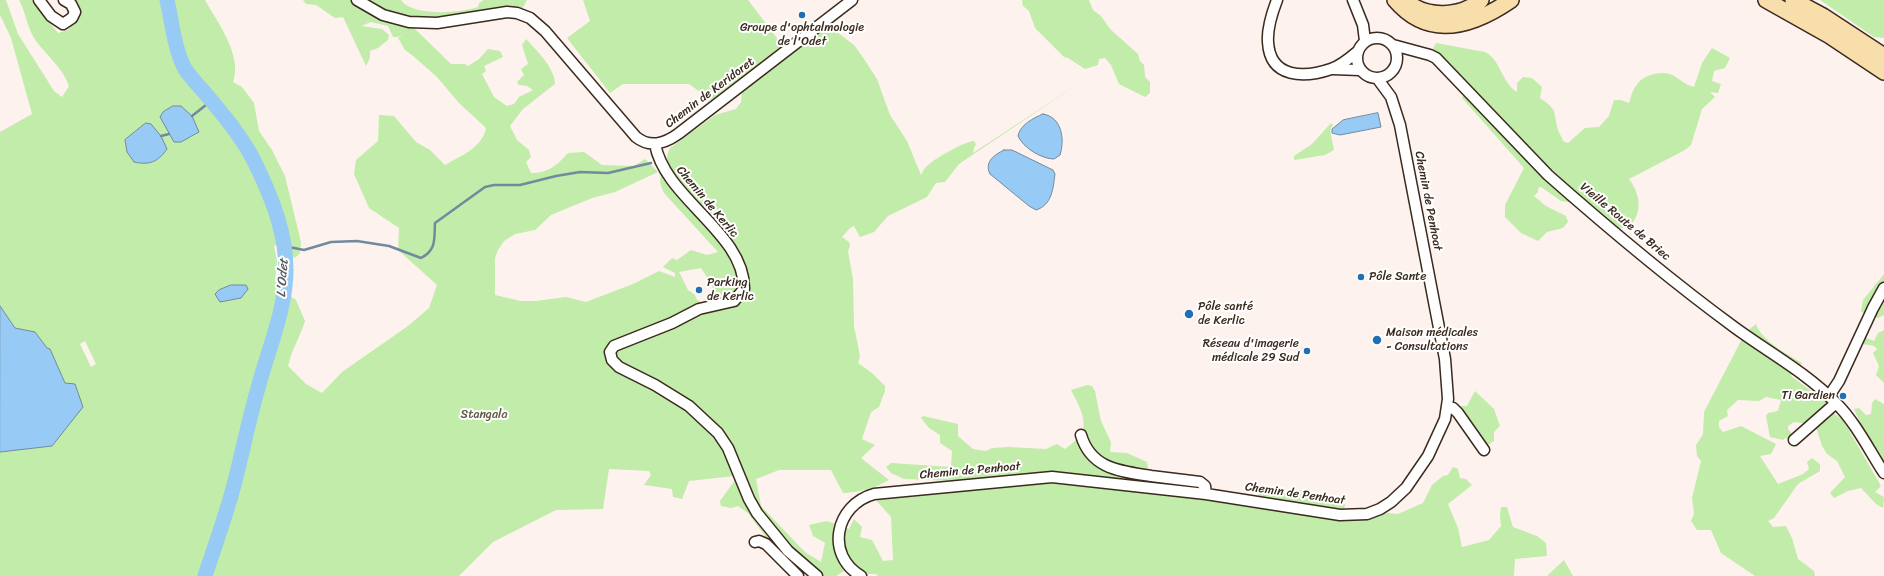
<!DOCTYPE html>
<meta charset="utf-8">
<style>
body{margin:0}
canvas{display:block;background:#fdf2ee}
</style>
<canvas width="1884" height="576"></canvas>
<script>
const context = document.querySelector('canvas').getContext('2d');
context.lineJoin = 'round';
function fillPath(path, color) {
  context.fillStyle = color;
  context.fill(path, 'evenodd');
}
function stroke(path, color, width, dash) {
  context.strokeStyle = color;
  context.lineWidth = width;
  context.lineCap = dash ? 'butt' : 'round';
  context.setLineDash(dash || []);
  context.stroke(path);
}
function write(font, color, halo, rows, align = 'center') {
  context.font = font + ' Sriracha,sans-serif';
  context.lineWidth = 4;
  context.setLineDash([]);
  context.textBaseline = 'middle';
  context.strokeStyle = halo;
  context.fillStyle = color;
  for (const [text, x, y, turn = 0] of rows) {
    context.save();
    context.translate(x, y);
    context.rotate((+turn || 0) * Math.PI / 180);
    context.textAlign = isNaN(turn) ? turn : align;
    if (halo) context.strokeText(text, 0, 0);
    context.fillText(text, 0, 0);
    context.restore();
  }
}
fillPath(new Path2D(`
 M0,0h6l12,34 36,57 8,6 7,-11c-6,-18 -22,-30 -33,-45 -9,-13 -10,-28 -17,-41h13l26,33 10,-3 8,-10 -6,-20h135c12,22 38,55 28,82l9,5 12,16 5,28 13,19 13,26 16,66 -1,11 -5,5 -16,-14 -5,2 3,15 -2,20 11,12 10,7 9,21c-5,16 -13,28 -17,45l18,18 16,9 20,-21 66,-46 21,-18 8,-23 -39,-35 1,-22 -30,-20 -15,-34 2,-14 22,-19 1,-26 15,1 22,26 14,8 15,15c17,-10 37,-17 41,-37l-27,-25 -22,-26 -25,-22 -7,-5 -7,-12 5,-4 -5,3h-5l-5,-11 -17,-4 -10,4 21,3 7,6 -1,5 -10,8 -8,3v7l-4,8 -23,-49 -8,1 -19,-13 -10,-1 -3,-4h98c12,17 59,13 77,7l1,-4 5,-3h43l-5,9 -8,-1 -47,8 -57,6 4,6 37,36h14l3,2 11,-7 9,-10 12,2 3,6 -19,9 2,5 -4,3 12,23 13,9 7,-2 5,-7 14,-7 -6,-4 -8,-1 -2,-3 7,-7 -3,-6 7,-5 -6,-19 4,-6c11,12 29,29 29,45l-32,25 -13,17 7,14 12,10 2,7 -5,5 5,11c18,0 26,-8 37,-20l16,-1 18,13 32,1 11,-7 13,13 -43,20 -23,6 -41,17 -16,15 -20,4 -11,7 -6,9 -3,8v37l26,6h15l30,-4 20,5 47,-18 26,-13 16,6v-4l-12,-6 9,-9 5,2 14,-10 16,5 11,-3 -54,-59c-3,-7 -6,-13 -2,-19l11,12c-3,-13 -10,-25 -3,-38l45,-33 21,-6 5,-7 1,-10 64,-51 19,-11 12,2 17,13 8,11 15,23 13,36 17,26 14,34c1,-2 3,-6 5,-8 7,-8 38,-25 48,-26l2,3 -2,4 -1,5 108,-71 -122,82 -14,18 -9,1 -9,14 -39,19 -14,16 -14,5 -6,-11 -4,2 -8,9 7,5 1,4 -2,5 5,28 1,47 6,30 -2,7 14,10 13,13v5l-6,16 -8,5 -9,27 13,6 -14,13 28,22c-16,9 -28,12 -46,13l-12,-23h-52l-23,9 5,27 44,46 16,10 4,-19 -12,-7 -4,-11 18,-4 22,8 5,-10 8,8 -2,10 12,3 11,21 10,-1 -2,-43 -16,-18 104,-11 2,-8 -28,1 -49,-2 -13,-6 -5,-6 5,-4 60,4 1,-16 -12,-8v-8l-11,-7 -8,-10 2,-2 35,8v12l15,13 13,2 6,-3 16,-1 38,2 11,-5 8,5c6,-5 16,-12 18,-19 3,-14 -6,-28 -12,-40l16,-5 5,1 3,5 6,30 10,21 -1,10 17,1 20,9 1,6 -8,3 -2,12 114,22 12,-19 12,4h28l41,14 -2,13 19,1 25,-5 11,1 25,-11 9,-18 11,-9 5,-1 5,-8 5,2 2,9 6,1 6,6 -24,19 10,24 4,19 27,-7 12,-14 -1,-11 1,-8h6l6,20 24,9 9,7 1,13 -32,3 -1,17h-636l-2,-2h-12l-12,-8 -16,10h-12l-47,-24 -29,-39 -10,-7 -7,2 -10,-2 -1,-5 15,-21 -1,-4 -45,5 -7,18 -9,-2 -1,-8 -28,-4 7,-10 -2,-4 -40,-2 -6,40 -47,1 -63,32 -34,34h-459v-124l52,-6 13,-63 -15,-33 -3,-2 -12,-16 -20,-4 -15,-22v-174l32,-18 -21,-76 -11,-23zM173,106h8l18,26 -9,6 -27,-26zM706,206l17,26 23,62 -9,9h-33l-7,-3 -2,-5 -7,-5 -9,-18 22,-4 8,12 9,19 2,2c44,-16 -6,-67 -23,-88zM231,285h15l-30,12zM85,341l11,23 -5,3 -11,-23z
 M583,0h165l35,46 -72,54 -22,-16h-66l-13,9 -43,-55 23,-17z
 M1022,0h67l4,10 8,6 9,13 28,25 2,7 4,4 1,12 5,5v11l-5,4 -26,-13 -8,-19 -6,-7 -6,1 -1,6 -13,4 -17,-11 -4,-1 -29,-29 -6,-17 -6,-5z
 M1820,0h64v38l-10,-1z
 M1436,43l49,9c16,8 16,30 32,40v-9l6,-6 9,1 10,9 -2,11c18,12 13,13 18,32 1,3 4,7 5,11l5,2 17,-15 14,-1 10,-11 5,-16h7l8,3c2,-6 3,-12 7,-17 6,-11 25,-16 36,-11 9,4 11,9 22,12l8,-24 10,-15 18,10 -5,10 -11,3 -2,10 9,3 -3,9 -8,-1 5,5 -13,12 -11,36 -6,5 -56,29c12,16 14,35 -1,49h-11l-31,-23 -25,-4 -20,-14 -3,1v4l-4,4 12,10 20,10 2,6 -5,6 -16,4 -9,9 -17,-8 -16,-16v-12l19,-37 -62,-70 7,-12 -37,-36z
 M1331,123l2,2 -3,5 4,20 -9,5 -31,5v-4l18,-12z
 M1884,274v41l-6,3 -17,-6 2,-12z
 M1756,324c6,17 31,30 46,39l-11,13 35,26 -2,5 19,13 38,66 -6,6 9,5 -1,11 -7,-4 -15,-16 -13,3 -14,7 -4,-5 15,-16 -8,-16 -10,-7 -5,-8 -5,-16 -7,-6 -16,-2 -6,4v3l4,5 -4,5 -3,-1 -2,2 -13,-3 -4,-21 2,-3 10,-2 3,-11 -15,-3 -7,4 -21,-1 -11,10 1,6 -9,5v6l4,5 18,-6 35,18 -5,10 -11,2 18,28 25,-10 6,-5 -2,-7 5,-4 8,6v7l-22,13 -24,34 -6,3 5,6 13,-1 6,12 6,21 16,12 1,5h-60l-34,-23 -10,-23h-14l-6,-9 3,-7 -2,-16 9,-37 -4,-5 -1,-11 7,-11 1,-22 41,-79z
 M1884,330v53l-8,-8 3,-9 -6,-13 4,-4 -3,-3 -11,-2 1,-7 10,4 4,-8z
 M1475,391l19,18 6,17 -6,6v9l-10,6 -28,-41h11z
 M1875,399l9,5v59c-11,-18 -22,-34 -30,-54l5,-1 7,7 5,-1 1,-11z
 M1564,560l9,16h-26z`), '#c1eca9');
const water = new Path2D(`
 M173,106h8l11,10 7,16 -18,10h-7l-14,-25 3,-5z
 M1378,113l3,14 -41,8 -8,-2v-4l11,-9z
 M1043,114c19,3 22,25 17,41l-6,4c-12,0 -31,-11 -36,-23 2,-11 15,-18 25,-22z
 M146,123l5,1 10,12 6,13c-10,14 -18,16 -33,13l-7,-10 -2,-12z
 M1004,150h8l41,20 2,4c-2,15 -3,31 -19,36l-7,-4 -39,-32c-6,-12 4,-19 14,-24z
 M231,285h15l2,4 -7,9 -21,4 -5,-8 4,-4z
 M0,306l15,22 20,4 12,16 3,1 15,34 10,1 8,23 -31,39 -52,6z`);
fillPath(water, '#97caf4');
stroke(water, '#728a9e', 1);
stroke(new Path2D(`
 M192,116l19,-15
 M161,136l8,-2
 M284,246l20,4 27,-8 26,-1 32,5 32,12c16,-8 13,-20 14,-35l50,-36 9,-2h26l36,-9 24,-4 28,1 43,-10`), '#728a9e', 2.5);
stroke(new Path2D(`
 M167,0c5,22 7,48 18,69 6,9 13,16 20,24 20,24 40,47 53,76 15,32 28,65 28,101 0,39 -18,80 -28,118 -9,31 -15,62 -23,93 -8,32 -20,64 -30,95`), '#97caf4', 15);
const minor = new Path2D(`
 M39,0l12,16 12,8 9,-6 3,-6 -4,-8 -7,-4
 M357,0l26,15 26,7 28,1 70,-11 10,1 13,5 15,13 91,106c14,11 28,7 42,-3l174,-134
 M1277,0c-5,13 -10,28 -9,42 2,37 37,36 63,27 9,-3 19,-11 26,-17
 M1353,0l10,25 2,16
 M1357 58a20 20 0 1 1 40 0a20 20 0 1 1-40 0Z
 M1393,45l37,10 6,3 112,117c60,53 122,105 186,152 34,25 73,46 102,76 20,20 33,47 48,70
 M1333,69l27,1
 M655,144c10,55 90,89 89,145l-10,12 -35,8 -27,14 -53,21 -5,2 -4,6 2,8 7,7 36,18 34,21 29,27 10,15 21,51 8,14 31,38 29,25
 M1829,396l10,-15 34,-73 11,-20
 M1448,409l5,-1 5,5 26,37
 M1081,435c10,34 39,36 70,41 16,2 33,4 49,6l5,4 1,8
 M1794,440l42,-37
 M755,542l4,-1 7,3 32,32
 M861,576c-36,-21 -26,-71 13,-82l178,-17 154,17 134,21 27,-1 13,-5 11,-7 15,-14 22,-32 17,-37 3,-20 -3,-40 -45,-234 -9,-28 -14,-19`);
const highway = new Path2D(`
 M1395,0c35,41 78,26 116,0
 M1766,0l64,36 54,36
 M1793,0l30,16 61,40
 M1406,1c21,18 55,16 75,-1`);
stroke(minor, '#3b2a1e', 13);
stroke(highway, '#3b2a1e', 18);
stroke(minor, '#fff', 10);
stroke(highway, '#f8deab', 15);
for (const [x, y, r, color] of [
 [802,15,4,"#1f6fb2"],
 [1361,277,4,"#1f6fb2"],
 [699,290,4,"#1f6fb2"],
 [1189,314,5,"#1f6fb2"],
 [1377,340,5,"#1f6fb2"],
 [1307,351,4,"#1f6fb2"],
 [1843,396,4,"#1f6fb2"]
]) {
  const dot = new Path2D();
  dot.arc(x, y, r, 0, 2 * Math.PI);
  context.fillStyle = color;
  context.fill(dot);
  stroke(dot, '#fff', 1.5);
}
write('12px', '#3b2a1e', '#fff', [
 ["Groupe d'ophtalmologie",802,28,"center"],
 ["de l'Odet",802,42,"center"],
 ["Pôle Sante",1369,277],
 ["Parking",707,283],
 ["de Kerlic",707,297],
 ["Pôle santé",1198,307],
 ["de Kerlic",1198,321],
 ["Maison médicales",1386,333],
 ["- Consultations",1386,347],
 ["Réseau d'imagerie",1299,344,"right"],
 ["médicale 29 Sud",1299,358,"right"],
 ["Ti Gardien",1835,396,"right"]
], 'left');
write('12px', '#3b2a1e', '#fff', [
 ["Chemin de Keridoret",710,93,-37],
 ["Chemin de Penhoat",1428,201,79],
 ["Chemin de Kerlic",707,202,50],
 ["Vieille Route de Briec",1625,222,40],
 ["Chemin de Penhoat",970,471,-5],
 ["Chemin de Penhoat",1295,494,8]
]);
write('12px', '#5c5a41', '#fff', [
 ["Stangala",484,415]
]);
write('italic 13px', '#575a5e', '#fff', [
 ["L'Odet",283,278,-86]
]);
</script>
